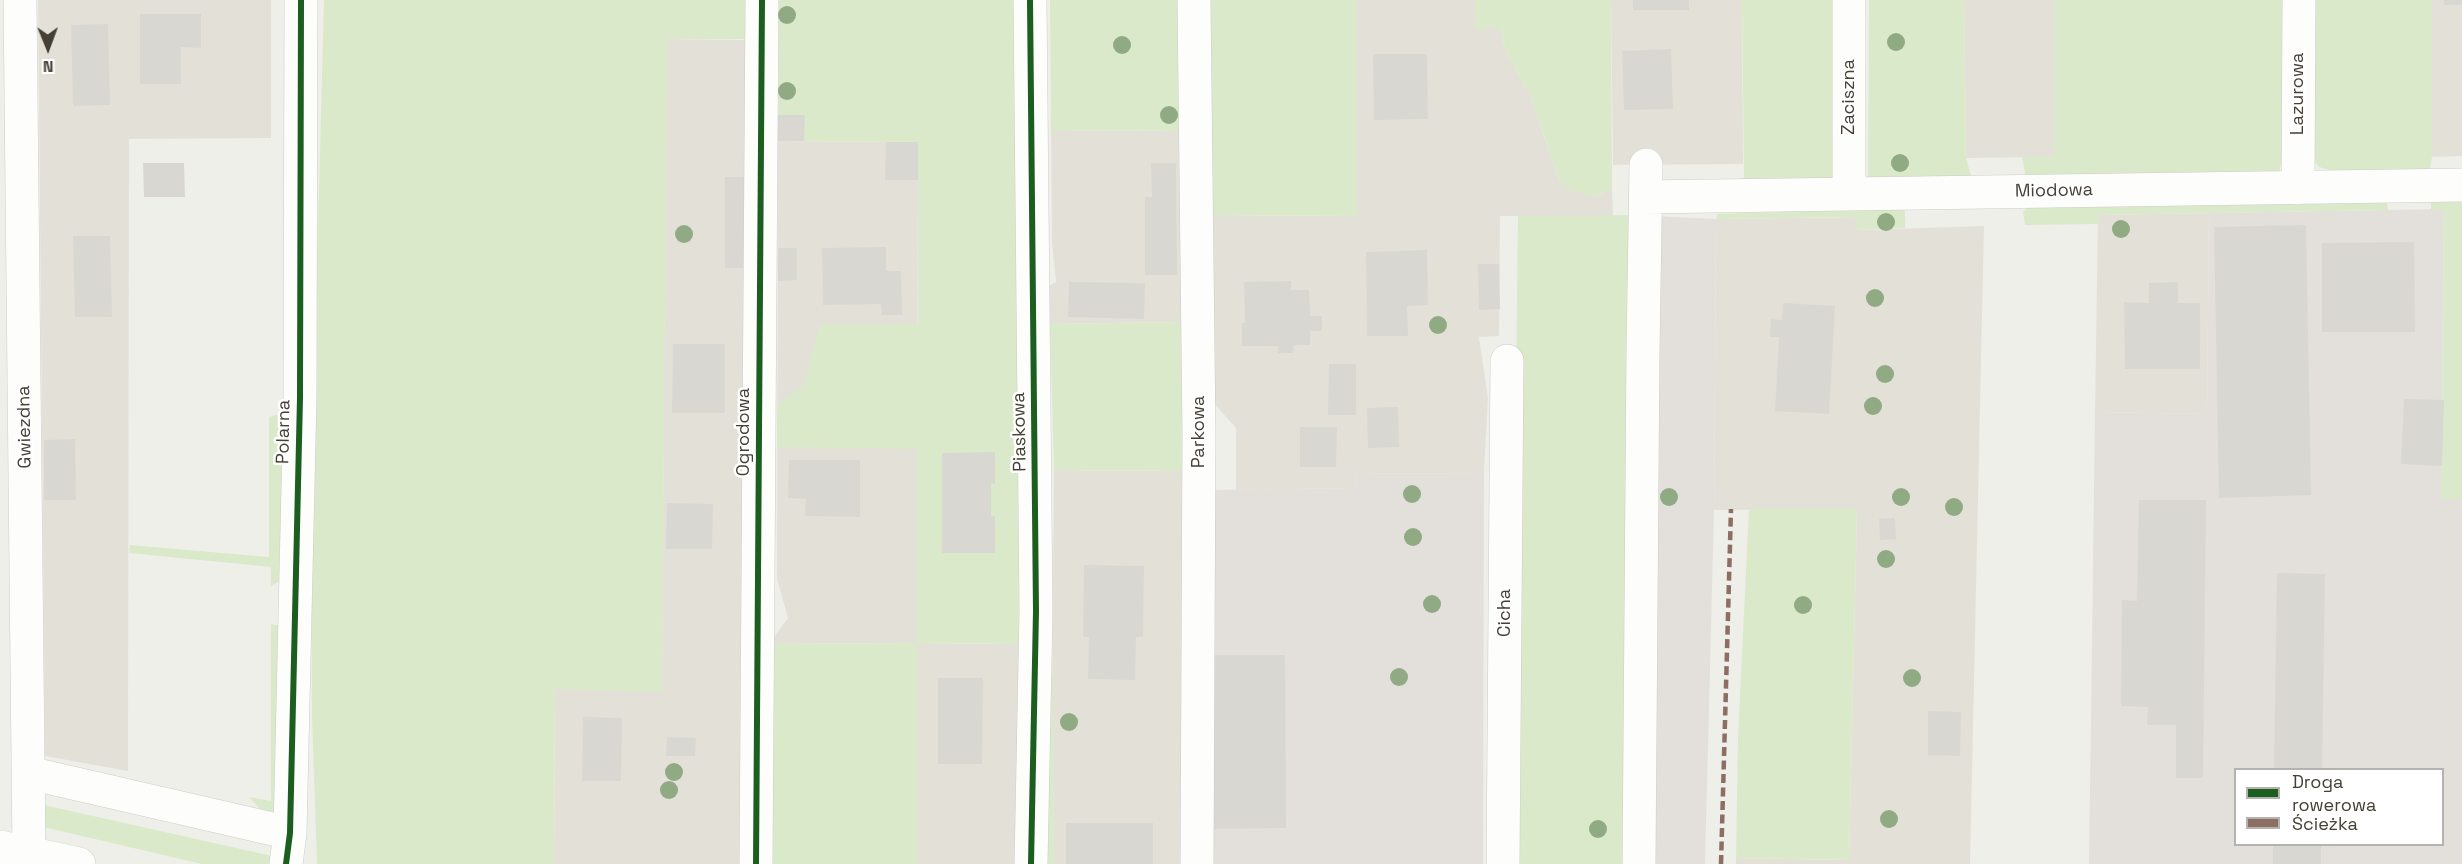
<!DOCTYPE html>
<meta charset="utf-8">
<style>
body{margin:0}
#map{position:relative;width:2462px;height:864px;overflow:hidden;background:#efefea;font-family:"Space Grotesk",sans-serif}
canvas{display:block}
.legend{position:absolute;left:2234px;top:768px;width:210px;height:78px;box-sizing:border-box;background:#fff;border:2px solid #b5b3af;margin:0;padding:8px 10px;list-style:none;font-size:18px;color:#454036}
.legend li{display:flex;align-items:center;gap:12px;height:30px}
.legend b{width:30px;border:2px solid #b5b3af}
.north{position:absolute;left:18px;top:18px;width:60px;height:60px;-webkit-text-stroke:4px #fff;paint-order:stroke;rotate:179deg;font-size:16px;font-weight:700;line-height:24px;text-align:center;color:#454036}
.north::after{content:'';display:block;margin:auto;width:21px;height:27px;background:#454036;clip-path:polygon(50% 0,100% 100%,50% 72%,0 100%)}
</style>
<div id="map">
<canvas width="2462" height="864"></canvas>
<ul class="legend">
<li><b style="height:8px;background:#1b5e20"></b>Droga rowerowa</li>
<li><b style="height:8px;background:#8d6e63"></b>Ścieżka</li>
</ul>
<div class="north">N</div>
</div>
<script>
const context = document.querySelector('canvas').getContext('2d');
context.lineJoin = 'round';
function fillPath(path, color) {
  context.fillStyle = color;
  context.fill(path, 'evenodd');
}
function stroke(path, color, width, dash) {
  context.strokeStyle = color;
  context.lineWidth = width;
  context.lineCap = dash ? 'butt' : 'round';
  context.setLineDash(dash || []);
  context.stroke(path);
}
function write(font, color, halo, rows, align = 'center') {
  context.font = font + ' "Space Grotesk",sans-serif';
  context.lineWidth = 5;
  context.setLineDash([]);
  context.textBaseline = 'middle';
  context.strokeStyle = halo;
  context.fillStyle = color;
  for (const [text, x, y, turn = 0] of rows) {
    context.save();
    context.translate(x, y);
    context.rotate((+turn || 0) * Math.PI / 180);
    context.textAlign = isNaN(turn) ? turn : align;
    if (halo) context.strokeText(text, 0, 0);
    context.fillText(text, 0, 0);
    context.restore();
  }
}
fillPath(new Path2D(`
 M38,0h233v138l-142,1 -1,632 -83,-15z
 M1357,0h118v28h25l6,24 24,42 29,86 36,17 17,-8 1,26 -98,253 3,-252h-18l-1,120 -20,1 9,61 -4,75 -128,1 -1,14 -119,2v-62l-24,-27 -1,-186 146,1z
 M1611,0h131l1,164 -130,1z
 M1964,0h90v157l-88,1z
 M2432,0h30v156l-30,1z
 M666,39l88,1 -6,824h-194l1,-176 107,3z
 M1051,130l133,1 1,191 -135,2 -1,-38 7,-4 -4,-39z
 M778,141l140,1 -1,501 104,1 -3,220h-101l-1,-221 -147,1 19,-26 -11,-39z
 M2209,213l-2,201 -112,-2 3,-197z
 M1857,217l1,13 126,-4 -14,638h-234v-6l113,2 8,-351 -143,1 2,-291z
 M1054,470l131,1 -1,393h-130l-2,-167z`), '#e3e1d7');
fillPath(new Path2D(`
 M2444,209l-3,289 21,1v365h-373l6,-452 112,2 2,-201zM2236,770h206v74h-206z
 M1635,215l81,4 -2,291 -9,354h-97z
 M1484,473l-1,391h-274v-374l146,-2 1,-14z`), '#e3e0db');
fillPath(new Path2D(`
 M324,0h691l6,409c-9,20 -11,42 1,61l-1,174 -104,-1v221h-149l1,-220 148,-1v-194l-140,-2v-41l26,-20 17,-61 98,-1v-182l-140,-1 1,-102h-112l-5,653 -107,-3 -1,175h-237l-5,-147 -1,-221z
 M1050,0h133l1,131 -133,-1z
 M1211,0h146v216l-146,-1z
 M1475,0h136l1,189 -17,8 -28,-8 -8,-9 -29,-86 -24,-42 -6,-24 -25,1z
 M1742,0h91l-1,178 -3,5 -96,-3 11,-2z
 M1869,0h95l2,158 6,21 -104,3z
 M2054,0h228v161l-3,11 -253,7 -4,-22 32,-1z
 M2310,0h122v157l-3,19 -91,-3 -19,-6 -10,-13z
 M2462,195v304h-21l3,-289h-13v-14z
 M2386,197l2,13 -290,5v9l-73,1 -2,-13 5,-5z
 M1905,208v20l-48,2v-13l-141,2 1,-5z
 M1635,215l-8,649h-112l3,-648z
 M1185,322v149l-131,-1 -4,-146z
 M279,414l5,4 -2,162 -11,6v-19l-142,-14 1,-8 139,12v-140z
 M1749,509h108l-8,351 -113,-2 2,-121z
 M271,624l10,2 -6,185h-13l-13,-14 22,4z
 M1053,671l1,193h-8l2,-164z
 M44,805l228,51 -1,8h-69l-163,-38z`), '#dbe9cb');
fillPath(new Path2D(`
 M1633,0h56v10h-56z
 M2444,0h18v5h-18z
 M140,14h61v34l-20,-1v37h-41z
 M108,24l2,81 -37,1 -2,-81z
 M1671,49l2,60 -49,1 -2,-59z
 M1373,54h54l1,65 -54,1z
 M778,115h27l-1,26h-26z
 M886,142h32v38h-33z
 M143,163h41l1,34h-41z
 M1151,163h25l1,112h-32v-78h7z
 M725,177h28v91h-28z
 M2306,225l5,270 -92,3 -5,-271z
 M73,236h37l2,81h-37z
 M2414,242l1,90h-93v-89z
 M886,247v24h15l1,44h-20l-1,-11 -58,1 -1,-57z
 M778,248h19v32l-19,1z
 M1427,250l1,55 -21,1 1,30h-41l-1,-84z
 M1478,264h21l1,45 -21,1z
 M1291,281v9h18l1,26h12v15h-12v14h-16l-1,8h-15v-7h-36v-23h3l-1,-41z
 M1069,282l76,1 -1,36 -76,-2z
 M2178,282v21h22v66h-75l-1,-67 25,1v-20z
 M1783,303l52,3 -6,108 -54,-3 4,-74h-9l1,-18 11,1z
 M673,344h52v69h-53z
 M1329,364h27v51h-28z
 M2404,399l40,1 -2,66 -41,-2z
 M1398,407l1,40 -31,1 -1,-40z
 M1300,427h37l-1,40h-36z
 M75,439l1,61h-32v-60z
 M995,452v32l-4,-1v33h4v37h-53v-100z
 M789,460h71v57l-55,-1 1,-17 -18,-1z
 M2139,500h67l-3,278h-27v-53h-29l1,-18 -27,-1 1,-106 15,1z
 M667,503l46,1 -1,45h-46z
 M1895,518l1,21 -16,1 -1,-21z
 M1084,565l60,1 -1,71h-7l-1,43 -47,-1 1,-42h-6z
 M2277,573l48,1 -3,196h-48z
 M1212,655h73l1,173 -73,1z
 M938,678h45l-1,86h-44z
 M1928,711l33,1 -1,44 -32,-1z
 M583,717l39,1 -1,63h-39z
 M667,737l29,1 -1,18h-29z
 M1066,823h87v41h-87z
 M2273,844h48v20h-48z`), '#d9d7d2');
const minor = new Path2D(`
 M20,0l9,854
 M1030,0l6,611 -5,253
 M1194,0l5,434 -2,430
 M2298,188l1,-188
 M1849,194v-194
 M1646,197l816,-12
 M29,773l261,60
 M0,847l79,17
 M286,864l4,-31 10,-435 1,-398
 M756,864l6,-864
 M1503,864l4,-503
 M1639,864l4,-514 3,-185`);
stroke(minor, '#cdccc7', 34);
stroke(minor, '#fdfdfc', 33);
stroke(new Path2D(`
 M1721,864l10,-355`), '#8d6e63', 4.5, [9, 4.5]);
stroke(new Path2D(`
 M1030,0l6,611 -5,253
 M286,864l4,-31 10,-435 1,-398
 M756,864l6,-864`), '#1b5e20', 6);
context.fillStyle = '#90aa83';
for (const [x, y] of [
 [787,15],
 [1896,42],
 [1122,45],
 [787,91],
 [1169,115],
 [1900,163],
 [1886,222],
 [2121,229],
 [684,234],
 [1875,298],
 [1438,325],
 [1885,374],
 [1873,406],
 [1412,494],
 [1669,497],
 [1901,497],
 [1954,507],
 [1413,537],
 [1886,559],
 [1432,604],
 [1803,605],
 [1399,677],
 [1912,678],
 [1069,722],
 [674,772],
 [669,790],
 [1889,819],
 [1598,829]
]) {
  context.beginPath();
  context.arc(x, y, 9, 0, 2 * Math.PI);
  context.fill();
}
write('18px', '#454036', '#fff', [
 ["Lazurowa",2298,94,-90],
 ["Zaciszna",1849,97,-90],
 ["Miodowa",2054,191,-1],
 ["Gwiezdna",25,427,-91],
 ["Polarna",284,432,-89],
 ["Ogrodowa",744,432,-90],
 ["Piaskowa",1020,432,-91],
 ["Parkowa",1199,432,-90],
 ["Cicha",1505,613,-90]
]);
</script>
